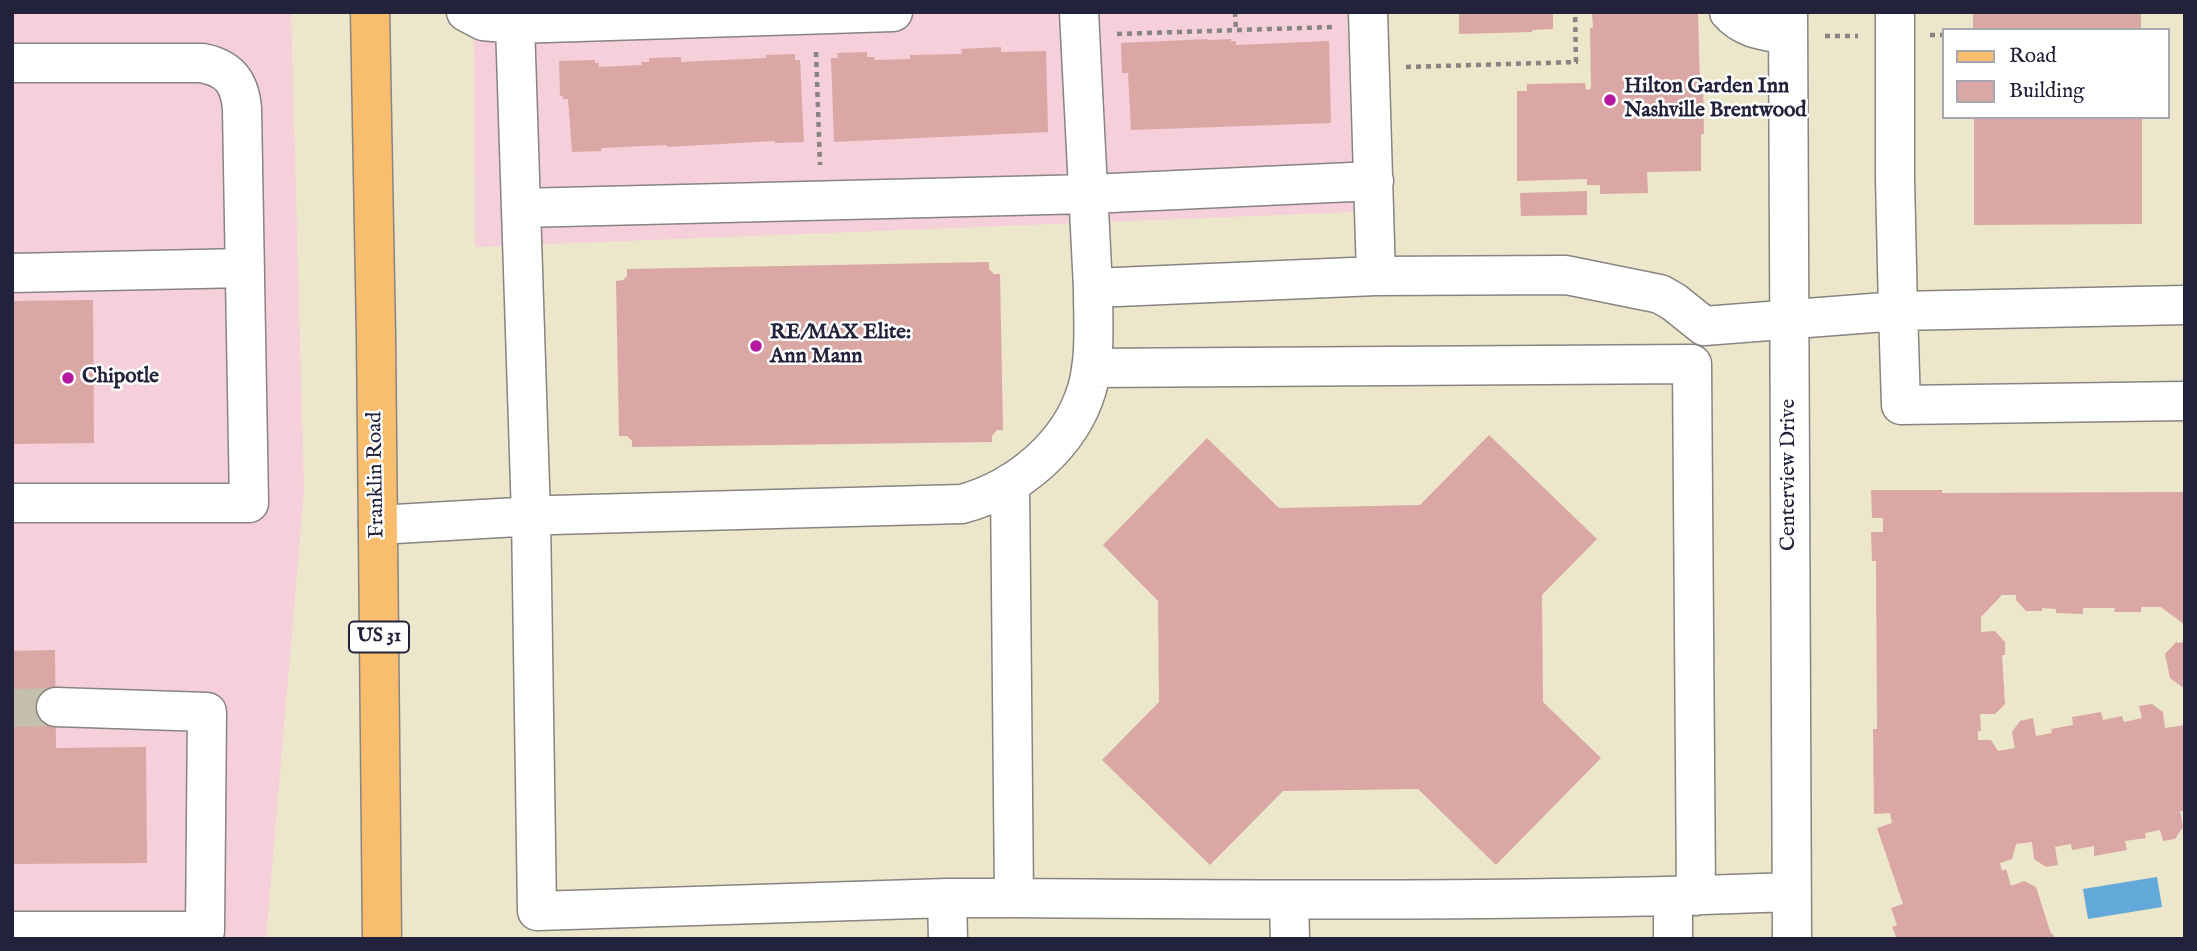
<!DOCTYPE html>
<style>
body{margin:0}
#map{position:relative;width:2197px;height:951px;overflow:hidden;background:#ece6ca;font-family:"IM FELL English",serif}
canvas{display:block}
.frame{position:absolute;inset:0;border:14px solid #22223b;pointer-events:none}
.legend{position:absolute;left:1942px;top:28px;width:228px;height:91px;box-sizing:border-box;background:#fff;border:2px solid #a7a7b1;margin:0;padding:9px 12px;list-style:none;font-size:21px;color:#22223b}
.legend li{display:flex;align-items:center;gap:14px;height:35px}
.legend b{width:35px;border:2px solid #a7a7b1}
</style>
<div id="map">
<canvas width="2197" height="951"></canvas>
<div class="frame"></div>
<ul class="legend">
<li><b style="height:9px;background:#f9be6d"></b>Road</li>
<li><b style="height:19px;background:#daa7a4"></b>Building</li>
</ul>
</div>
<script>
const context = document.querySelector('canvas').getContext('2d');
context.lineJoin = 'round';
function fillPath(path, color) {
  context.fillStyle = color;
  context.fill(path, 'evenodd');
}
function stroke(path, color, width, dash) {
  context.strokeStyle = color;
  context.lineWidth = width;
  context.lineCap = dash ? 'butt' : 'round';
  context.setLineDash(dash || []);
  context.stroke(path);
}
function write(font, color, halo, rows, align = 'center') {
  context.font = font + ' "IM FELL English",serif';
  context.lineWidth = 5;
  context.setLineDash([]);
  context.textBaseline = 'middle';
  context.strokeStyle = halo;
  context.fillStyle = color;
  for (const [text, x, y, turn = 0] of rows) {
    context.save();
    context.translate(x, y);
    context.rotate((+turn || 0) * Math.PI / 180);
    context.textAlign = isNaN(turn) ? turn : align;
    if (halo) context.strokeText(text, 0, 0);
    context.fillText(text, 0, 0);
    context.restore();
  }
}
fillPath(new Path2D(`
 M12,12h279l13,478 -38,449h-254z
 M474,12h873l7,200 -879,35z`), '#f5cfda');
fillPath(new Path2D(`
 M2157,877l5,30 -74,12 -5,-30z`), '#62a8d8');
fillPath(new Path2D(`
 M1459,12h94v17l-21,1v2l-73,2z
 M1592,12h106l2,74h3l1,48h-3v37l-54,1 1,21 -48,1v-9h-13v-6l-70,2v-90h10v-7l58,-1 1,7 5,-1 -1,-61h3z
 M1973,12h168v18h-168z
 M1207,39l1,1 23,-1v2h5v4l93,-4 2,82 -200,7 -3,-57h-6l-1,-30z
 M1001,47v5l45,-1 2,81 -214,10 -3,-84h7l-1,-5 30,-1v5h7l1,3 35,-1v-4l52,-1 -1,-5z
 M795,54v6h5l4,82 -29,1v-2l-108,6v-2l-66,3v3l-29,1 -4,-53h-5v-3h-3l-1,-35 36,-1v3h4v4l43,-2 -1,-3h8v-4l32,-1v5l85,-4v-3z
 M1974,117h168v107l-168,1z
 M1587,191v24l-66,1 -1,-23z
 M989,262v7l5,5h6l3,156h-6l-5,6v6l-360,5v-6l-5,-5h-8l-3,-155 7,-1 4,-4v-7z
 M93,300l1,143 -82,1v-143z
 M1489,435l108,104 -55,56 1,107 58,56 -105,107 -78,-76 -135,2 -73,74 -108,-105 57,-58 -1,-101 -55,-56 104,-107 72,70 141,-3z
 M1871,490h71v3l243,-1v133l-24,-18h-20v5h-27l1,-4h-32v6l-27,-1v-4l-14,-1v3h-16l-10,-11v-5h-14l-21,22v15l14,-1 10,11v13h-3l3,49 -10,10h-15l1,17h-3v9h13l7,11 17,-3 -3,-16 8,-11 13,-3 3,18 16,-3 -1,-4 22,-4 -1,-8 29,-5 2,8 19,-4 2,6 18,-4 -3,-12 13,-2 11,8 2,16 20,-3v86h-5l3,16 -8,12 -12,2 -3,-11 -15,3 1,5 -21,3 2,9 -33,6v-10l-22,4 -1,-6 -16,3 3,18 -12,2 -12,-8 -2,-17 -16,2 -4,15 -12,4 2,8 4,-2 5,17 13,-5 12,6 15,47h2l2,5h-158l-5,-12 5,-2 -6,-17 12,-4 -26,-76 15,-5 -2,-10 -16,1 -1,-85h4l-1,-168h-4l-1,-29h12v-14h-11z
 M2177,641v2l8,-1v44l-3,1 -12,-9 -5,-24z
 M55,650l1,98 90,-1 1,116 -135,1v-213z`), '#daa7a4');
stroke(new Path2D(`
 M12,708l44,-1`), '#c4bfad', 38, [38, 19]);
const minor = new Path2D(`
 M466,12l17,9 32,3 378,-12
 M1079,12l14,276
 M1729,12c16,18 37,19 59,23
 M1788,12l4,927
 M1895,12v166l3,133 287,-6
 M515,24l16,492 6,395 410,-13 1,41
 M12,63h190c27,5 38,19 40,46l7,394h-237
 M521,208l568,-14 285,-13
 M12,273l233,-5
 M1376,276l190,-1 94,19 14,8 30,24 194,-15 3,94 284,-4
 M1091,368l601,-4 4,532
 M378,525l174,-10 410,-11c55,-15 108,-58 125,-115 9,-32 6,-68 6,-101l283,-12 -8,-264
 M947,898h67l-4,-415
 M1014,898c259,2 518,4 777,-6
 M1289,901l1,38
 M12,931h193l2,-219 -151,-5
 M1673,939v-43`);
const major = new Path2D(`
 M370,12l6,324 6,603`);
stroke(minor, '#878482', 41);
stroke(major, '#878482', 41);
stroke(new Path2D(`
 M1235,12l1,18
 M1117,34l215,-7
 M1930,35h13
 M1825,36h33
 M816,52l4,113
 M1406,67l170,-5 -1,-50`), '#878482', 4.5, [5, 5]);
stroke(minor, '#fff', 38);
stroke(major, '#f9be6d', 38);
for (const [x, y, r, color] of [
 [1610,100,7,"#b5179e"],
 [756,346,7,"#b5179e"],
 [68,378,7,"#b5179e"]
]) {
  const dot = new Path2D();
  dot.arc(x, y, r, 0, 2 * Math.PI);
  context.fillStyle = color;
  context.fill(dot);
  stroke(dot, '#fff', 2.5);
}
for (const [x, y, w] of [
 [379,637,60]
]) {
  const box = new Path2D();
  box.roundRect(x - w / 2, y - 15.5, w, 31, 5);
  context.fillStyle = '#fff';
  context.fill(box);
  stroke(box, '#22223b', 2);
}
write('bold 19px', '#22223b', null, [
 ["US 31",379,637]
]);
write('bold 21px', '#22223b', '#fff', [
 ["Hilton Garden Inn",1624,88],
 ["Nashville Brentwood",1624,112],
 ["RE/MAX Elite:",770,334],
 ["Ann Mann",770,358],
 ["Chipotle",82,378]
], 'left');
write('21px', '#22223b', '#fff', [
 ["Franklin Road",377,475,-91],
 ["Centerview Drive",1790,475,-90]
]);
</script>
